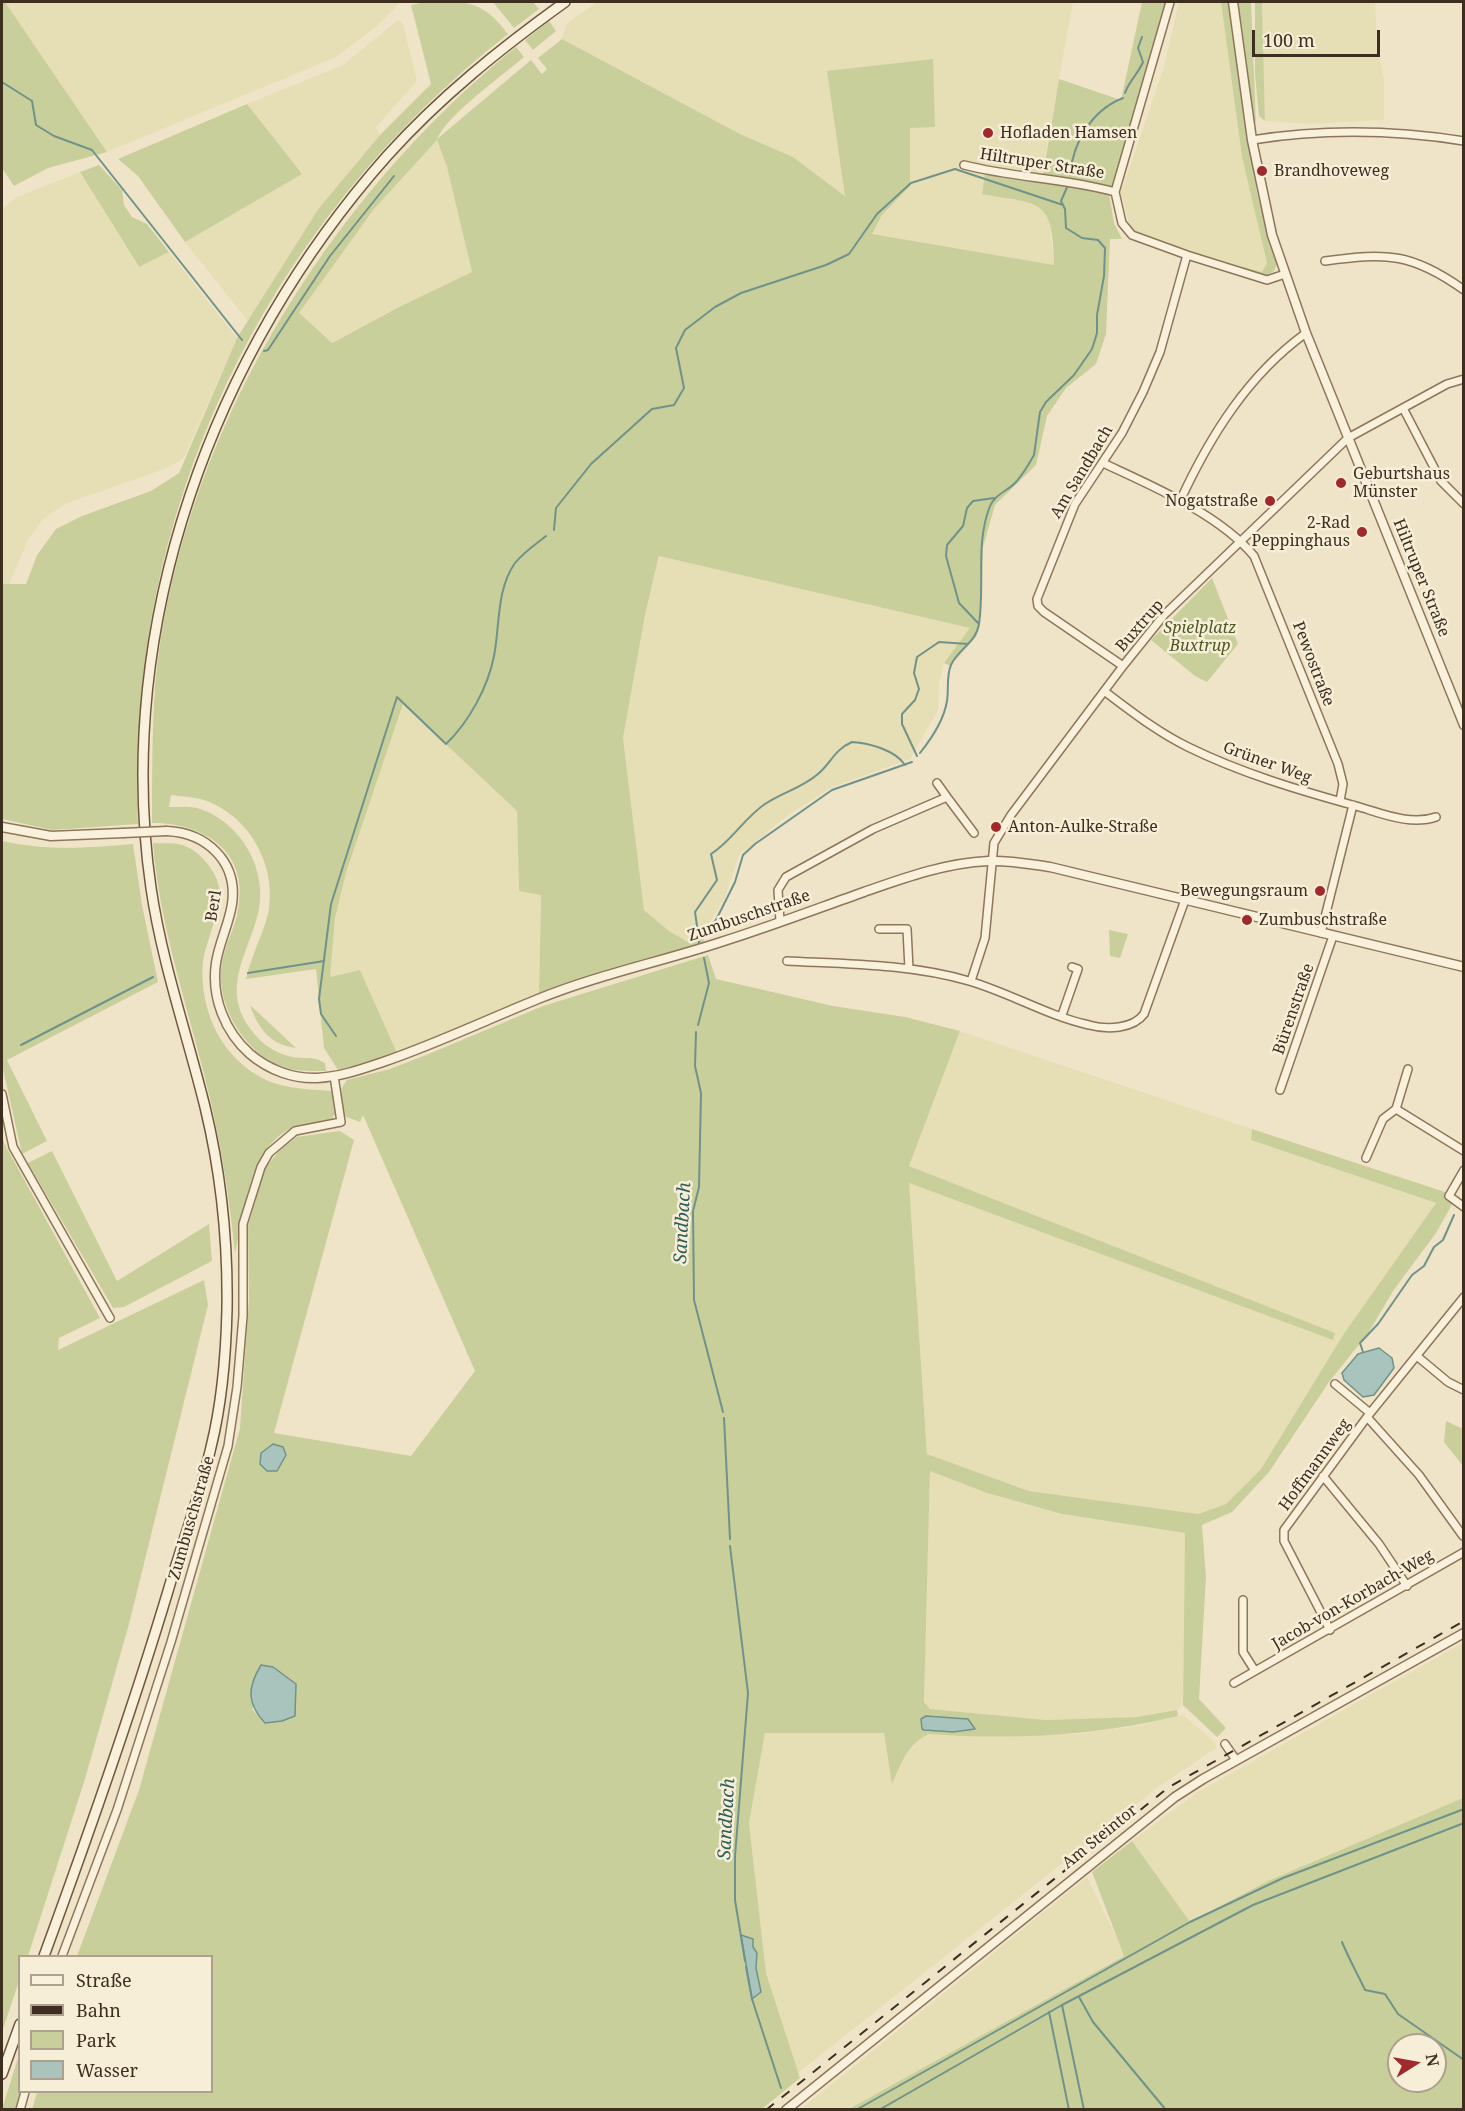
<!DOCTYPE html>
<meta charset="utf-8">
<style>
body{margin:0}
#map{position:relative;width:1465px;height:2111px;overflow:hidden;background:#f0e4c8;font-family:"Noto Serif",serif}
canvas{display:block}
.frame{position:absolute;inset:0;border:3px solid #3d2e20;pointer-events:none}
.legend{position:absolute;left:18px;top:1955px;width:195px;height:138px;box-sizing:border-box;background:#f7eed8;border:2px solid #ada18e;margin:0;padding:8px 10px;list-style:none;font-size:18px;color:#3d2e20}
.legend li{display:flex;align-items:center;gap:12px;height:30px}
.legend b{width:30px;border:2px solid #ada18e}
.north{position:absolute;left:1387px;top:2033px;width:60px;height:60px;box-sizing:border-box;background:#f7eed8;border:2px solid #ada18e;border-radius:50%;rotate:79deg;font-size:16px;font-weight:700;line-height:24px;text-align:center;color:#3d2e20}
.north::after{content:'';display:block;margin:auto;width:21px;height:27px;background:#9e2a2b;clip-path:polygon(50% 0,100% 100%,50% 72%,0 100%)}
.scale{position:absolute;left:1252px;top:30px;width:128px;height:27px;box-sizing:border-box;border:3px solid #3d2e20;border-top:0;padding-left:8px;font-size:18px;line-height:21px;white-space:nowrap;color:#3d2e20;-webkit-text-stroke:4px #f7eed8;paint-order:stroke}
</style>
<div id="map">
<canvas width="1465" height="2111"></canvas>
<div class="frame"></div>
<ul class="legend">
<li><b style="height:8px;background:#faf1dc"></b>Straße</li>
<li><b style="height:8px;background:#3d2e20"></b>Bahn</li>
<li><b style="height:16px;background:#c9cf9b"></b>Park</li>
<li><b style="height:16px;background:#a9c4bc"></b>Wasser</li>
</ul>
<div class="north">N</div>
<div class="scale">100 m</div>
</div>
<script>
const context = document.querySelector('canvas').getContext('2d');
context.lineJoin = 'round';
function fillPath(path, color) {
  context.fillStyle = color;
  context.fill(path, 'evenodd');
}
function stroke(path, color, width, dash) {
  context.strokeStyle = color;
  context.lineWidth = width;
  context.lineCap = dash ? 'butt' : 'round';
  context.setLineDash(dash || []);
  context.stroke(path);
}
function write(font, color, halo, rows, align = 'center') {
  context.font = font + ' "Noto Serif",serif';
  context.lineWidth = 5;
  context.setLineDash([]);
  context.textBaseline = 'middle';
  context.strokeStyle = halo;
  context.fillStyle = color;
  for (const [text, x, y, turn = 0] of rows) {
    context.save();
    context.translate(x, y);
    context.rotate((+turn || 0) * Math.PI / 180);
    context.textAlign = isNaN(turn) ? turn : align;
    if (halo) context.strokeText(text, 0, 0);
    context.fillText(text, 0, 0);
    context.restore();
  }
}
fillPath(new Path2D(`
 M5,2h393v3l-20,20 -42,32 -229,95z
 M597,2h476l-31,170 -57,2 -3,19 54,11 8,5 5,9 5,47 -183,-31 11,-19 28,-29v-58l23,-69 -88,137 -52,-39 -53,-23 -178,-95 5,-16z
 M1179,2h42l21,155 23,96 2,10 -5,9 -69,-16 -54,-20 -10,-12 -8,-31 43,-126z
 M1262,2h113l2,42 7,36v40l-76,4 -43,-3z
 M398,20l5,4 14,57 -41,46 4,8 -61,73 -71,113 -63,-79 116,-68 -54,-70 96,-39z
 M436,139l11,28 25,105 -73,35 -68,36 -33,-30 76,-104z
 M80,172l58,95 31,-15 68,86 -54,121 -16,9 -102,36 -23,16 -14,20 -19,44h-7v-375l15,-12z
 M660,556l311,72 -27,35 -5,21 -1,26 -28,49 -78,28 -45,29 -48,39 -15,45 -22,34 -14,8 -19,-11 -25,-21 -21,-172 22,-123z
 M403,704l114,107 2,80 22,3 -2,101 -107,46 -35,12 -37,-83 -30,7 5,-59 11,-45z
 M960,1031l292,98 -1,11 185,63 -93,132 -82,134 -35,35 -28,10 -169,-23 -102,-37 -18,-271 424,157 -424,-174z
 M930,1470l57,23 75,21 123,19 -2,172 -6,5 -40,7 -91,3 -116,-11 -6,-7z
 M1463,1643v155l-215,94 -59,30 -57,-81 66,-49z
 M1183,1715l32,27 1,6 -59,40 -359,285 -32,-100 -17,-150 16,-90h119l9,50 14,-34 11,-10 11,-5h147l62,-8z
 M1087,1877l38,78 -276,154 -49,1z`), '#e6deb5');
fillPath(new Path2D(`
 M2,2h3l102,150 -59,16 -34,18 -12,-18z
 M425,2c43,-1 57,-2 83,32 -245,192 -383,479 -370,790l-86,6 -50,-11v-235h24l11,-29 19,-26 26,-13 69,-25 28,-18 58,-135 82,-130 61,-73 51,-51 -20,-79z
 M493,2h40l6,7 -25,19z
 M1142,2h24l-53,184 -48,-9 -2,5 22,3 24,9 5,29 8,16h-12l-4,95 -10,30 -30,24 -19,28 -11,49 -41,40 -12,42 -1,49 -6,41 -26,29 -6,-3 26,-35 -311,-72 -14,59 -22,123 21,172 25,21 19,11 14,-8 2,8 -165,53 2,-100 -22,-4 -2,-80 -114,-107 -57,169 -11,45 -5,59 30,-7 37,83 -59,17 -14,-22 -8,-79 -70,10c5,-23 16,-42 22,-65 9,-45 -15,-92 -56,-111 -13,-6 -27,-6 -41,-8l-2,12c9,0 20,-1 28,1 42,12 70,59 62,101 -8,41 -39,76 -10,118 13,19 31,30 54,31 9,0 13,0 22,5l1,8c-17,0 -37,1 -53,-8 -33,-18 -58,-63 -51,-100 3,-18 13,-35 16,-53 12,-59 -35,-87 -86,-87 0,-45 0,-91 3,-136 22,-245 172,-489 361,-640l8,10c-22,19 -76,57 -87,82l94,-79 11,14 5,-5 -9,-11 24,-19 178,95 53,23 52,39 -18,-125 106,-12 2,68 -25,1v58l-28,29 -10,19 182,31c-1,-68 -13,-60 -72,-71l3,-20 40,6 18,-6 16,-95 62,21zM437,140l10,27 25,105 -73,35 -67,36 -33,-30 75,-104z
 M1221,2h9l27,191 20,71 -3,7 -8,5 -25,-6 2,-3 19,5 5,-9 -25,-106z
 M1238,2h13l5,121 -3,-7z
 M1255,2h7l3,119 -6,-5 -4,-42z
 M549,21l7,10 -23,19 -8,-10z
 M247,104l55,70 -117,68 -47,-66 -20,-17z
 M99,165l23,25 2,15 8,12 15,7 22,28 -30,15 -59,-95z
 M1212,578l26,66 -31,38 -12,-6 -44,-36z
 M2,841c47,10 83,7 131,3l9,61 16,77 -151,78 40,81 -25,13 -20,-89z
 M153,843c10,1 23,-1 32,3 15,6 31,24 34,41 4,20 -13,53 -16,75 -4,44 15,90 54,113 22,14 50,14 75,16l3,23 -4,6c-12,3 -26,3 -37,7 -46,19 -49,86 -59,127 -6,-62 -16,-123 -32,-184 -19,-75 -44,-149 -50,-227z
 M1109,930l19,4 -8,24 -10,-2z
 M708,955l8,24 117,27 72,11 55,14 -51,135 426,167 -2,7 -424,-157 18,271 102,37 169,23 28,-10 35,-35 82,-134 93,-132 -185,-63 1,-11 193,63 9,9 -18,32 -43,58 -24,41 -40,50 -60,90 -37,40 -30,13 4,52 -7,122 27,29 -9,9 -34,-32 2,-172 -123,-19 -75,-21 -57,-22 -6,231 6,7 116,11 91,-3 40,-7 1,6c-81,20 -166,24 -249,18 -22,10 -27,28 -37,50l-8,-51h-119l-16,90 17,150 34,105 -38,31 -730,1 5,-18h175v-136h-135l62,-166 101,-362 9,-129 -1,-73 17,-58 15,-18 16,-13 44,-6 14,9 -80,293 137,23 64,-85 -112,-256 -3,7 -16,-6 -3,-27 6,-9 43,-11 41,-16 112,-47zM282,1673l14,11 -1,32 -13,5 -17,2 -13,-14z
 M250,1005l46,43c-25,-3 -38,-19 -46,-43z
 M2,1133l2,10 96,175 -41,20 -1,12 146,-70 4,25 -79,319 -44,155 -57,177h-8l-1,25 -17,51z
 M52,1151l65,130 92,-57 3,37 -88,46 -11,1 -85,-145z
 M1446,1421l17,8v37l-19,-24z
 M1463,1798v311h-614l275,-153 -32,-84 40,-31 58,81 78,-41zM1399,2045h36v36h-36z
 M19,2055l1,37h2l-4,17h-16z`), '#c9cf9b');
const water = new Path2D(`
 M1379,1348l13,10 2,10 -20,27 -11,2 -19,-17 -2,-7 16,-19z
 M273,1444l10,3 3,8 -9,16h-10l-7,-7 1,-11z
 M261,1665l12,2 23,17 -1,32 -13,5 -17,2c-18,-19 -18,-35 -4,-58z
 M926,1716l42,3 7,10 -22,3 -29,-2 -2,-1 -1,-10z
 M741,1935l12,4v8l4,6 -1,15 5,24 -9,7z`);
fillPath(water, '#a9c4bc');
stroke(water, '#6f938a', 1.5);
stroke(new Path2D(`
 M2,82l30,19 4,24 18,11 38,14 150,190
 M1125,93c4,-12 13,-19 18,-31l-5,-14 4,-11
 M1070,175c3,-33 22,-65 53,-77
 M264,351l4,-1 62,-94 64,-80
 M554,530l2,-22 35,-44 61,-55 22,-4 10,-17 -8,-40 9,-18 30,-23 26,-14 85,-28 23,-11 28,-40 34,-31 44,-14 108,36
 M979,624l-20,-21 -13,-47 1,-11 16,-19 4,-18 6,-7 21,-3
 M920,753c12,-15 24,-33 27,-52 2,-13 -1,-24 4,-36 7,-16 25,-22 28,-41 6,-39 -4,-80 11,-118 5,-12 18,-15 26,-24 7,-8 13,-18 18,-27l6,-43 6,-10 28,-27 18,-26 5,-16v-18l7,-39 1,-28 -7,-8 -16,-2 -16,-10 -1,-19 -4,-8 7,-16
 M917,756l-15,-32v-10l13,-14 4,-11 -5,-16 3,-16 22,-15 29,2
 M699,940l-4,-28 22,-32 -6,-26c21,-13 33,-36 54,-50 18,-12 37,-16 53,-30 14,-12 16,-24 34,-32 17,1 43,8 53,23
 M699,944v-4l17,-20 19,-38 8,-27 12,-11 77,-54 80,-28
 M248,973l76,-12
 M698,1025l11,-42 -5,-25
 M696,1032l-1,34 6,27 -2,94 -6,24 1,89 29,112
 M336,1036l-15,-22 -2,-15 12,-95 66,-207 49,47c23,-22 42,-57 48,-88 6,-30 2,-66 21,-93 8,-10 21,-19 31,-27
 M21,1045l132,-68
 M1363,1352l-3,-9 18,-19 34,-49 12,-9 10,-19 9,-7 11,-25
 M724,1418l6,121
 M730,1546l18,147 -13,163v44l10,61
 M1342,1942c7,17 15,31 23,48l20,4 13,20 66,46
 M746,1967l6,32 29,89
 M1079,1997l14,25 73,88
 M1062,2005l22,105
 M1049,2012l20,98
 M856,2110l334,-188 93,-44 181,-69
 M879,2110l183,-105 191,-100 211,-82`), '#6f938a', 2);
const minor = new Path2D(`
 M1252,140c69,-11 143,-10 212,1
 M964,165c50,13 101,13 151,27l55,-190
 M1115,192l7,31 10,12 55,20 80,25 18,-6
 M1325,261c61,-8 86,-9 139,29
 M1403,408l38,73 23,23
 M1103,463c49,23 116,51 151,93l84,208 5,20 -3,17
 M1180,501c30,-65 68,-126 126,-168
 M1123,666l-79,-54 -6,-6 -1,-7 38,-95 47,-71 21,-41 17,-40 27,-97
 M1104,691c27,20 53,41 84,56 53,26 110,43 168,59 25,7 54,20 80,11
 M937,783l10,14
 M780,921l-2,-31 8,-13 87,-48 74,-32 27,36
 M879,929h28l2,40
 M1321,933l32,-128
 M787,961c60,3 124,3 182,20 41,12 79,35 120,44 18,5 44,4 55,-11l41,-114
 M971,981l14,-43 9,-95 17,-28 112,-149 41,-51 184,-177 99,-54 17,-5
 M1062,1015l16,-46 -6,-2
 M1280,1090l53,-154
 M2,1094l11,53 97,171
 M1396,1109l68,42
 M1366,1158l17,-39 13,-10 12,-40
 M1464,1170l-15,26 15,11
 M1418,1357l30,25 16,8
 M1335,1384l35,29
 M1367,1417l52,58 44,61
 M1323,1476l56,68 28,42
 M1243,1600v52l12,19 209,-119
 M1330,1630l-46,-89v-11l83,-113 97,-120
 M1234,1683l21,-12
 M1225,1744l11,16
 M62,1956l55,-146 54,-168 57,-196 9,-59 6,-71v-92l18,-57 8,-14 26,-22 46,-9 -7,-46
 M20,2110l5,-18`);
const tertiary = new Path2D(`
 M1233,2l19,138 20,95 34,98 158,392
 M2,827l49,9 72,-3
 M167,831c40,2 71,31 65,73 -3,20 -13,39 -16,59 -5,34 9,69 34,91 19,16 43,25 67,24 23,-1 45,-9 66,-16 53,-18 103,-42 155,-63 59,-24 122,-37 183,-57 48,-15 95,-33 143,-50 40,-14 81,-29 124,-31 21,-1 41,3 62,6l414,100
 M786,2110l389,-313 28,-18 261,-146`);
const secondary = new Path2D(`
 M44,1956c44,-120 87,-242 124,-365 14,-48 32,-95 43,-144 11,-44 15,-93 16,-138 1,-68 -6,-136 -22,-202 -18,-73 -43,-144 -54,-219 -38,-263 62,-536 236,-732 53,-59 114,-108 178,-154
 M2,2074l18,-50`);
stroke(minor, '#8d765c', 10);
stroke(tertiary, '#8d765c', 11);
stroke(secondary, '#6f573f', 12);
stroke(minor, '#faf1dc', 7);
stroke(tertiary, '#faf1dc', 8);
stroke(secondary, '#faf1dc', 9);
stroke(new Path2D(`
 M766,2110l403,-323 295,-166`), '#3d2e20', 2, [10, 10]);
const tertiaryBridge = new Path2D(`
 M123,833l44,-2`);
stroke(tertiaryBridge, '#8d765c', 11, []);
stroke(tertiaryBridge, '#faf1dc', 8);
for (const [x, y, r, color] of [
 [988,133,6,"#9e2a2b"],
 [1262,171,6,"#9e2a2b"],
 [1341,483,6,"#9e2a2b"],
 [1270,501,6,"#9e2a2b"],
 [1362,532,6,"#9e2a2b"],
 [996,827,6,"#9e2a2b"],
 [1320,891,6,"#9e2a2b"],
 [1247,920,6,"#9e2a2b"]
]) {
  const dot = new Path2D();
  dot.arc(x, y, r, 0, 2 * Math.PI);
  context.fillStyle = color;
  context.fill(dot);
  stroke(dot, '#f7eed8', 2);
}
write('16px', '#3d2e20', '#f7eed8', [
 ["Hofladen Hamsen",1000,133],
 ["Brandhoveweg",1274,171],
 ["Geburtshaus",1353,474],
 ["Münster",1353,492],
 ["Nogatstraße",1258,501,"right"],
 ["2-Rad",1350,523,"right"],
 ["Peppinghaus",1350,541,"right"],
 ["Anton-Aulke-Straße",1008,827],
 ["Bewegungsraum",1308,891,"right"],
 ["Zumbuschstraße",1259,920]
], 'left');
write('16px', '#3d2e20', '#f7eed8', [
 ["Hiltruper Straße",1042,164,9],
 ["Am Sandbach",1082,472,-59],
 ["Hiltruper Straße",1421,578,68],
 ["Buxtrup",1140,626,-49],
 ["Pewostraße",1313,664,69],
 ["Grüner Weg",1267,763,20],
 ["Berl",214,906,-81],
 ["Zumbuschstraße",749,916,-19],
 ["Bürenstraße",1294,1009,-71],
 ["Hoffmannweg",1315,1465,-54],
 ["Zumbuschstraße",192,1518,-74],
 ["Jacob-von-Korbach-Weg",1353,1600,-30],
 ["Am Steintor",1100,1837,-39]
]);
write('italic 16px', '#4d5a26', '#f7eed8', [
 ["Spielplatz",1200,628],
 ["Buxtrup",1200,646]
]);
write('italic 18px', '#2f5d5a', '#f7eed8', [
 ["Sandbach",683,1223,-87],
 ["Sandbach",727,1819,-87]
]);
</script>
